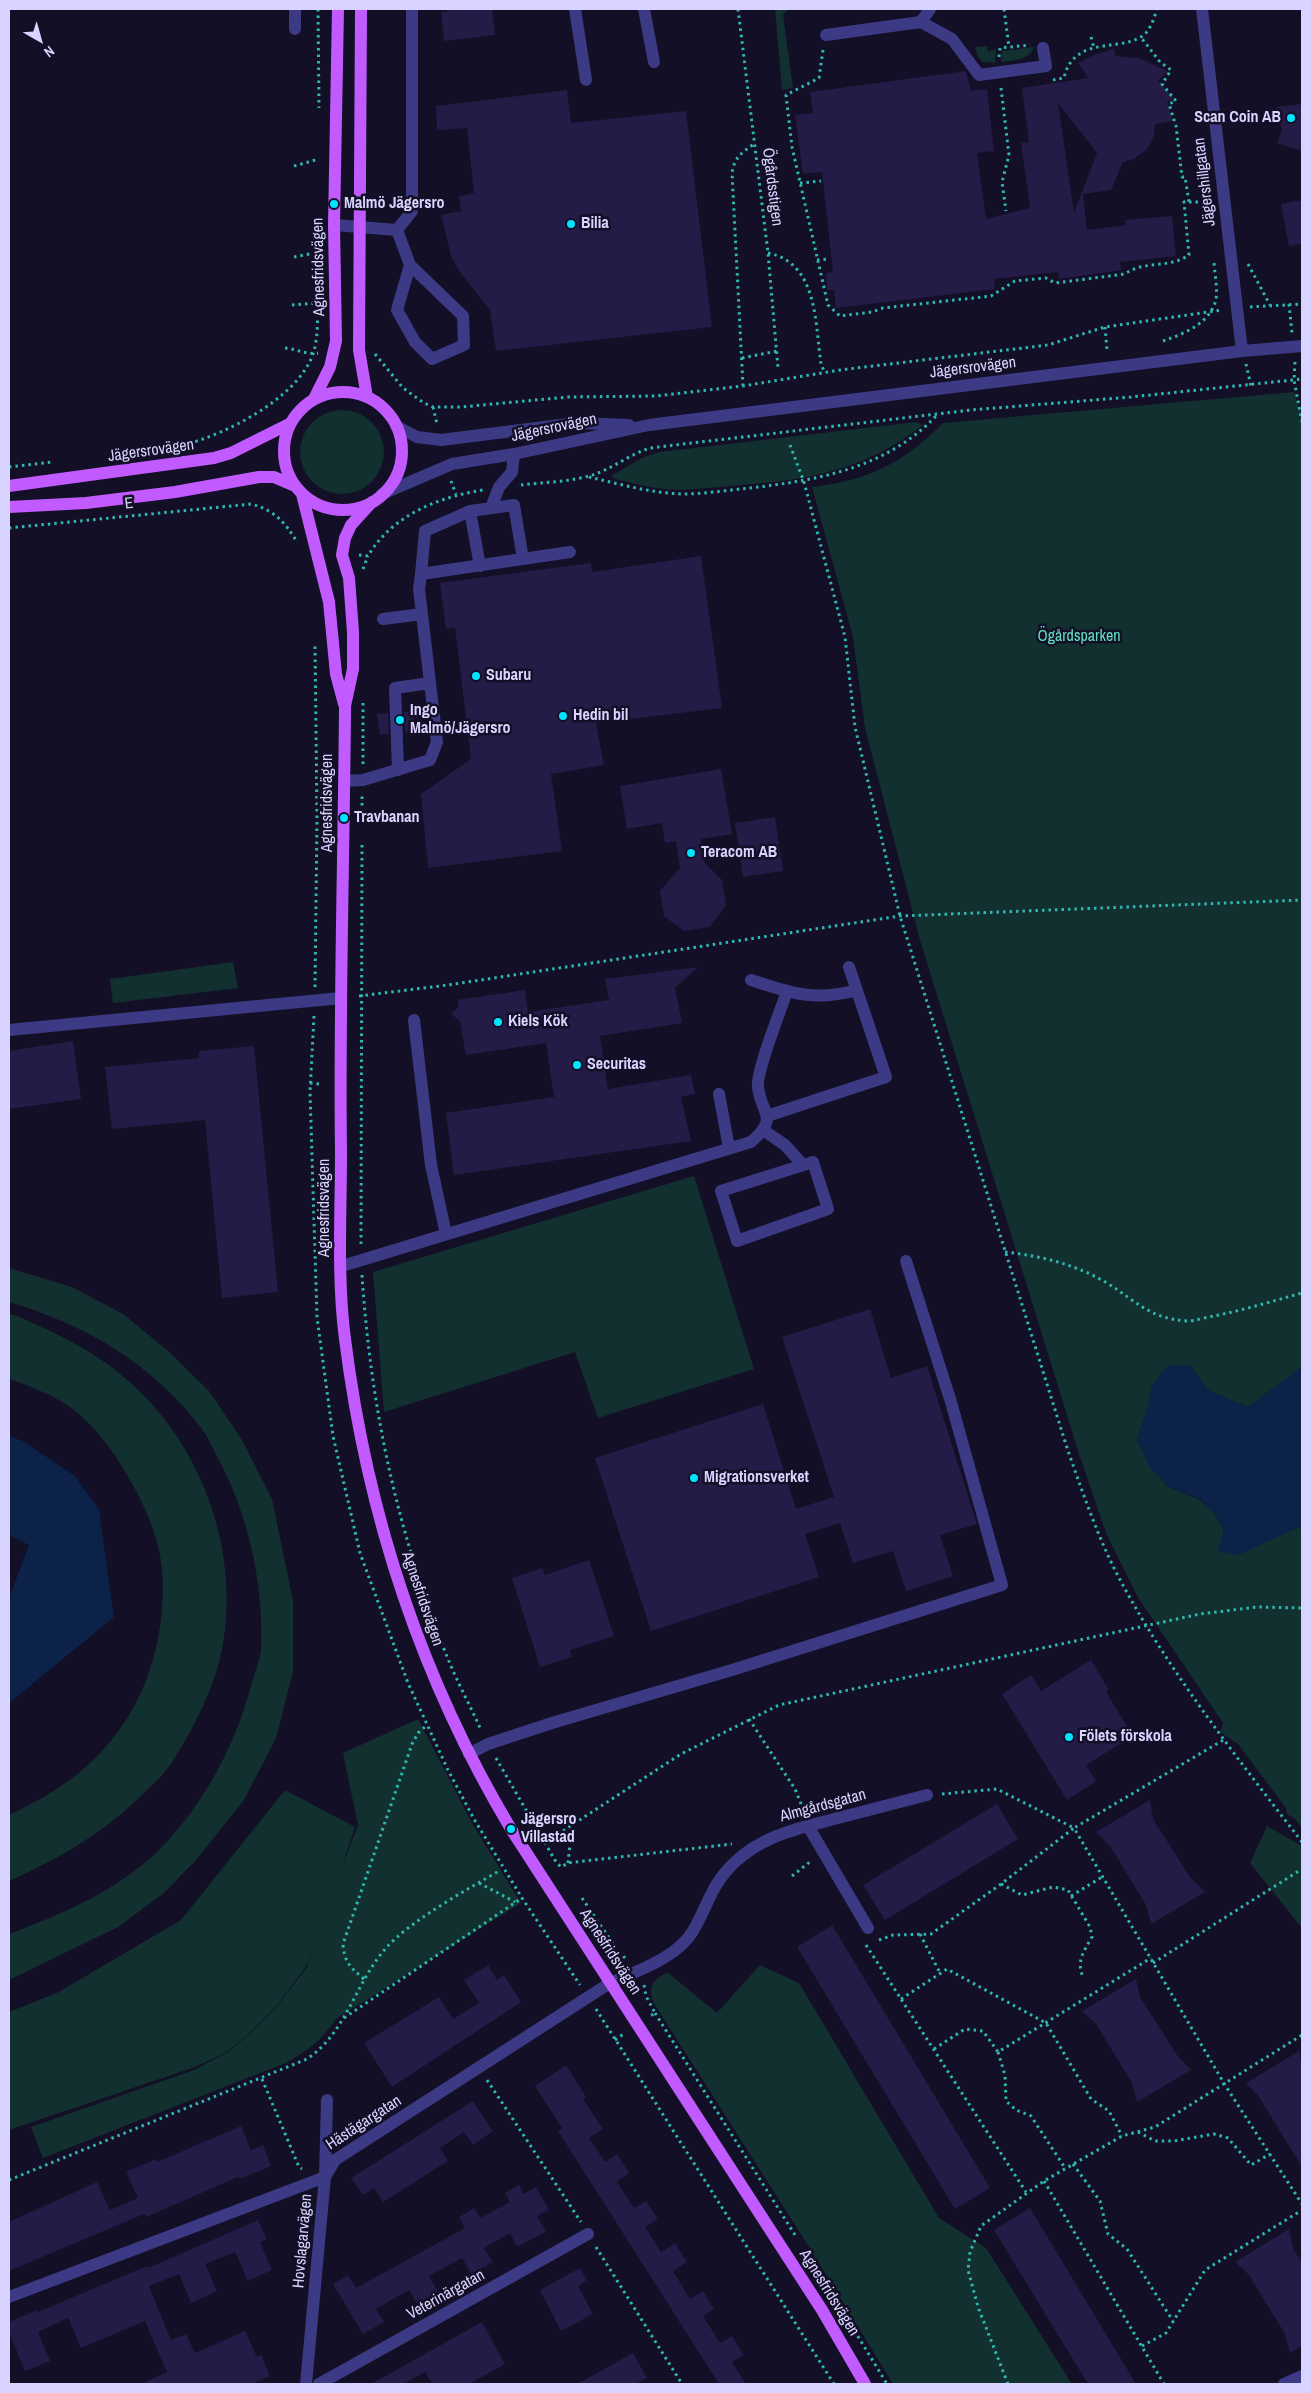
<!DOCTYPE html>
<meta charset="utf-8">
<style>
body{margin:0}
#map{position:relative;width:1311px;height:2393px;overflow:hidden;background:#130f26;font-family:"Archivo Narrow",sans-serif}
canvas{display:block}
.frame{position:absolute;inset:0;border:10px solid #d9d4ff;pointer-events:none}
.north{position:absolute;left:15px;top:15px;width:50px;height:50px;-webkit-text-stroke:4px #130f26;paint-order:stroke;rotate:142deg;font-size:14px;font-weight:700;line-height:20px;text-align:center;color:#d9d4ff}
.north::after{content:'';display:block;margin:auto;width:18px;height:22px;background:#d9d4ff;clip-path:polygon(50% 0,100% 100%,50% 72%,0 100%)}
</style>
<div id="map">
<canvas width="1311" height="2393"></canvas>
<div class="frame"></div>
<div class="north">N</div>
</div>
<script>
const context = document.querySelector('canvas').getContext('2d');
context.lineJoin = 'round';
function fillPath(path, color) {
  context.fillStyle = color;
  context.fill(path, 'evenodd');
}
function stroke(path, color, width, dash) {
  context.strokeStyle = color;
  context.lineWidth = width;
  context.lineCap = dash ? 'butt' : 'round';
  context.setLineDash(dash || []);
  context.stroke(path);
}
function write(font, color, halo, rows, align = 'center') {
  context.font = font + ' "Archivo Narrow",sans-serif';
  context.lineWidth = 5;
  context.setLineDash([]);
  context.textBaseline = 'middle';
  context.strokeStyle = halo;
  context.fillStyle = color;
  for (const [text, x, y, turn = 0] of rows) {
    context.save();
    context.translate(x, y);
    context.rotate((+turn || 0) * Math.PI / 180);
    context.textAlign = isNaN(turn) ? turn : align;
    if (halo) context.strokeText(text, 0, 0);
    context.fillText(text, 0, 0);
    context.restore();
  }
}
fillPath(new Path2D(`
 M775,9h13l-5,6 10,73 -11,2z
 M987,46l1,6 8,-3 -1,14 -12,-1 -5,-5 -3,-10z
 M1034,47c-5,14 -20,13 -33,15l1,-11z
 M1294,392l8,23v952l-54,40 -39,-16 -20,-26 -36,19 -6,26 -10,30 30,46 33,14 15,14 9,18 -6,19 47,-10 37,-15v302l-7,-9 -8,-5 -1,-6 -48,-64 -18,-12 3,-9 -84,-124 -33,-66 -27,-79 -159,-514 -55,-212 -12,-91 -41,-150c57,-7 90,-23 131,-64z
 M300 452a42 42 0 1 1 84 0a42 42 0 1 1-84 0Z
 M916,422l7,3c-60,47 -120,56 -194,61 -24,2 -48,6 -73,2 -13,-2 -27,-6 -41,-9l-4,-3 33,-19 16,-5z
 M233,962l5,26 -125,15 -3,-24z
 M694,1176l60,193 -156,49 -23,-66 -191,60 -11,-140z
 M9,1268l63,19 51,27 44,36 42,41 33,49 30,59 21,102v71l-17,66 -32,62 -48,60 -32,33 -46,34 -109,53v-46c53,-20 110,-44 151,-85 45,-46 75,-104 92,-166 3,-11 8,-23 9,-34 3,-66 -13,-135 -44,-193 -5,-9 -9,-19 -15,-27 -48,-64 -117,-105 -193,-127z
 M9,1314l8,2c39,17 76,34 108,62 81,68 122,189 92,292 -11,34 -29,69 -49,98 -6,8 -14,15 -21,22 -40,41 -86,68 -138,91v-66c51,-24 90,-51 120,-100 26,-42 37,-97 33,-146 -3,-49 -49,-129 -88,-159 -16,-13 -46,-25 -65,-31z
 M418,1719l54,104 49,80 -185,116c-15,22 -27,31 -50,44l-243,95 -12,-31 163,-57 34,-18 25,-21 25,-26 29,-38 7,-22 -7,20 -29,39 -27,28 -24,20 -32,15 -186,63v-118l48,-19 124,-73 104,-130 70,37 -13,40 16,-42 -15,-72z
 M1267,1826l35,20v82l-52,-65z
 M760,1965l39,18 140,235 47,30 86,136h-179l-82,-134 -158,-248c-5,-17 0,-21 14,-30l50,41z`), '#12302f');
fillPath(new Path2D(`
 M1189,1365l20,26 39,16 54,-40v159l-64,29 -20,-4 6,-19 -9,-18 -14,-14 -33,-14 -18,-18 -13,-28 10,-30 6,-26 14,-18z
 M9,1436l14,5 52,35 24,34 15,107 -105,86v-105l20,-53 -20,-10z`), '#0c2248');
fillPath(new Path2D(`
 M461,9h31l3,26 -51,6 -3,-29z
 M1114,49l1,7 24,2 28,13 -9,10 16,17 -7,4 6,19 -18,3 -1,12 -7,13 -13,10 -11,3 -12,28 -28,4 4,36 39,-5 -1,-5 47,-4 4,40 -56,6 1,8 -62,9 -1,-7 -64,7 1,10 -159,19 -2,-18h-7l-1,-17 7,-1 -11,-100 -19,2 -8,-59 18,-2 -3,-21 156,-21 5,20 16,-2 7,62 -17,2 9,66 44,-11 -9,-65 8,-1 -7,-54 66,-10 -10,-15 16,-8zM1058,103l39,50 -23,60z
 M567,90l4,33 115,-12 26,216 -216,24 -6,-41 -31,-39 -8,-15 -10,-41 20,-4 -2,-15 15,-3 -7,-65 -30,2 -1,-24z
 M1302,104v47l-25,-8 5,-13 -6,-23z
 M1302,200v44l-13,2 -8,-42z
 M701,556l21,152 -126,15 8,42 -53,9 11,77 -134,17 -7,-74 50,-35 -16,-132 -9,2 -6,-46 151,-20 1,9z
 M404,712h9l3,19 -11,1z
 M388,713l1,21 -9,1 -3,-21z
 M721,769l11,65 -31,5 4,24 17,17 4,25 -16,22 -26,4 -20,-15 -4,-25 20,-23 -4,-27 -11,2 -3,-20 -35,6 -7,-43z
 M775,817l8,54 -40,6 -8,-54z
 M698,967l-23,21 7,35 -82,13 8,53 83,-14 4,19 -14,3 10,44 -237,34 -8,-62 108,-16 -8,-54 -80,12 -6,-34 -9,-7 8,-8 -2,-6 68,-10 3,22 81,-12 -4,-21z
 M73,1041l8,58 -72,10v-58z
 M254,1046l24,246 -56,6 -17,-178 -93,9 -7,-62 94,-9v-7z
 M870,1309l21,69 36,-12 45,142 5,16 -37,11 13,41 -47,15 -13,-40 -40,12 -13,-40 -35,11 14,43 -168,54 -56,-173 168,-54 33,105 38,-12 -52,-160z
 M589,1560l25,76 -44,14 2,7 -32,10 -28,-89 30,-10 3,7z
 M1091,1660l18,30 -3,2 27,44 -47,29 10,16 -29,19 -65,-106 29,-19 10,16z
 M1150,1800l3,19 37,58 15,15 -54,32 -5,-19 -36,-59 -14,-14z
 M997,1804l21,35 -133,81 -22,-35z
 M832,1925l158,263 -35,21 -158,-262z
 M488,1965l9,15 7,-5 17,27 -129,85 -28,-44 75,-46 14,22 26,-16 -15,-23z
 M1136,1979l4,18 37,58 14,15 -54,32 -5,-19 -36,-59 -14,-13z
 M1299,2051l3,16v100l-43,-70 -13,-14z
 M566,2065l20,32 -3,2 20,30 -14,9 16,24 12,-8 12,19 -12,9 17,26 12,-7 12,18 -13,8 16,25 14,-9 12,19 -14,9 17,28 13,-8 11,18 -11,7 17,27 12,-7 12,19 -12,7 14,22h-27l-161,-253 4,-3 -27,-42z
 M473,2101l20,30 -20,14 -9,-13 -24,16 8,13 -65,41 -9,-14 -11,7 -12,-17z
 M241,2126l10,24 12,-5 8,21 -31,13 -2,-2 -92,40 -2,-3 -135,57v-49l88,-40 13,28 28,-12 -12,-26 30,-13 1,3z
 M519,2185l5,9 12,-7 13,23 -12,6 9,16 -29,15 -7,-14 -26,15 9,14 -22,12 -9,-16 -33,18 9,16 -21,12 -8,-14 -33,19 8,13 -21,12 -30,-50 15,-9 8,13 109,-60 -6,-11 15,-9 6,10 30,-16 -5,-9z
 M1030,2208l41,68 65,108h-48l-94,-154z
 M258,2220l9,19 -7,3 12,28 -24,11 -13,-29 -30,12 12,27 -26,12 -12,-29 -30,12 22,54 15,-6 9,19 50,-22 12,26 4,-2 9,21 -19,8h-110l26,-12 -22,-51 -64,27 -13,-30 -30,14 12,29 -25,10 -16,-39v-10l28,-12 1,2 109,-46 1,2z
 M1289,2229l4,19 9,15v83l-12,7 -5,-19 -36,-59 -14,-13z
 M580,2268l7,12 -9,6 15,28 -32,17 -21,-41z
 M482,2322l23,42 -36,20h-37l-7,-12 -22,12h-32z
 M633,2353l14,25 -12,6h-58z`), '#241b47');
stroke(new Path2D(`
 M318,9l1,99
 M738,9l30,244 10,115
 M1004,9l5,38
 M1091,37l3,11
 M823,50l-4,28 -33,17 6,52 36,158 12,11 32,-4 11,-4 108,-12 24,-15 31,-3 9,5 70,-9c19,-14 44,-5 64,-19l-5,-53h5l-4,-25h-3l-6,-51 -7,-22 7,-3 -14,-17 9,-14 -11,-8 -20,-26
 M999,57l1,-9 30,-3
 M1053,80l11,-2c11,-49 70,-20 86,-51 3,-5 5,-12 7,-18
 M1001,88l8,67 -7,27 4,29
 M294,166l25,-7
 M800,183l21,-2
 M1189,202h20
 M768,253c50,10 47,70 53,111l4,9
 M294,257l25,-5
 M817,260l12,-1
 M1248,264l22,41
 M1289,304l3,29
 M292,305l26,-2
 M1250,307l52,-3
 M1105,327l2,23
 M1163,341c20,-7 44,-16 52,-38 4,-11 -1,-31 -1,-43
 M285,348c12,1 21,7 33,5
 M375,354l28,34 21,15 9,4h28l107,-10 88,-1 87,-10 97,-16 208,-25 57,-18 117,-17
 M742,358l35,-7
 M1295,362l-1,18 8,42
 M1246,364l5,22
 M743,386l-11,-213c2,-15 10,-21 22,-29
 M433,407l4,17
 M183,445c42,-10 115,-47 130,-91 6,-18 4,-39 5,-57
 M790,445l14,37 41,155 10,90 45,189 168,535c15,42 29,84 49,123 49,94 121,185 185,268
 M9,467l44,-5
 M589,477c30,7 62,16 93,17 23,0 46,-4 68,-6 69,-8 137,-20 187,-73
 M451,481l5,13
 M521,485c24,-3 54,-3 77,-12 18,-7 33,-19 52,-25l321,-38 160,-13 171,-18
 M9,528l242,-24c23,6 34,18 46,38
 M359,555l9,1c24,-41 71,-59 115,-66
 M363,569l5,-13
 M363,703v61
 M362,812v-16
 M315,987l2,-170 -2,-174
 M359,996l89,-11 452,-69 402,-16
 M314,1016l-4,76 7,225 16,119 27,117 48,130 40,87 26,49 48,79 58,87
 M310,1083l10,1
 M361,1244l1,-399
 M1005,1252c36,4 70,12 102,31 29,18 43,36 81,38 8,0 18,-4 26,-5 30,-6 59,-15 88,-23
 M362,1275c9,135 35,254 84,379 10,26 24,51 35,76
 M749,1719l46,70 9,22
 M496,1758l60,104 5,5 7,-4 164,-19
 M942,1794l55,-5 77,39 151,-89
 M552,1838l129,-84 98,-49 421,-91 57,-7 45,1
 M568,1863l4,-38
 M792,1876l19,-15
 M479,1883l36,19
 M1001,1884l21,11 31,-8 15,3 22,37 2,10c-8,14 -16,24 -9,40
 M1071,1896l31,-19
 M582,1898l36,53 8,8
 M920,1934l20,39
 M879,1940l14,-5 38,-1 70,-50 73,-56 151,257 77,119
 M866,1945l160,247
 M1153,1963l149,-94
 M364,1979c-13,-11 -20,-17 -21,-35l69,-200 6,-11 8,-7
 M644,1985l2,11 9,17 -6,4
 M901,1999l46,-30 99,54 45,76 18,12 13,25
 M596,2009l238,375
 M655,2013l140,222
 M344,2018l178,-120
 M615,2040l10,-7
 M934,2049l31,-20 18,2 15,21 153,-94
 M998,2052l7,23 1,26 10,9 15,6 34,52
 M262,2079l37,88 3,2
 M487,2080l94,142
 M1138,2132l17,9h19l40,-7 14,4 23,27 19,-11
 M1073,2164l27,37 8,33 19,15 46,72
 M9,2180l298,-121c40,-27 48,-76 79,-111 24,-27 80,-58 113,-77
 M1044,2181l120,203
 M596,2247l86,137
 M851,2325l36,59
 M1142,2346l24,-13 39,-63 97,-60
 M1008,2384l-30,-77 -10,-37 2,-18 11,-26 63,-45 78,-45 33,-9 147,-92`), '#2fb8b0', 3, [2.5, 4]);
stroke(new Path2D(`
 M295,9v20
 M575,9l11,71
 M644,9l10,53
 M1202,9l40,342
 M921,22l31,17 27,36 67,-9 -3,-18
 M826,35l95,-13 9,-13
 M334,225l63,5 13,35 -13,45 18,32 17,17 32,-14 -1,-29 -53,-51
 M397,230l15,-19v-202
 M396,426l21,11 24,3 135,-17 53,2
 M382,494l70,-30 62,-10 135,-29 593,-74 60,-5
 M491,508l8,-21 13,-15 2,-18
 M480,566l-10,-55 44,-6 9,54
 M421,574l4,-43 45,-20
 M383,619l39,-5
 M398,770l-3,-82 35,-5
 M344,781l19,-1 67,-20 7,-18 -18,-153 2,-15 149,-22
 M751,980c41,13 63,22 106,10
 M414,1020l17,145 15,69
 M9,1030l332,-32
 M719,1094l10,54
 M767,1116l119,-39 -37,-110
 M763,1130l22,15 18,20
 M813,1162l15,47 -91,32 -16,-50z
 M342,1266l409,-124c29,-25 10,-28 7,-55 -2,-16 23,-77 29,-96
 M469,1754l19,-10 64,-21 180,-53 270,-85 -51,-183 -45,-141
 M808,1826l60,102
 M9,2297l316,-120 10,-17 275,-177c27,-12 67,-25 83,-52 15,-26 18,-46 41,-68 29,-28 66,-35 104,-45 30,-8 59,-15 89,-23
 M306,2384l19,-207 2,-77
 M319,2384l269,-150
 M1284,2384l18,-8`), '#3d3a85', 12);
stroke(new Path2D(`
 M361,9l-2,341 8,47
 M284 451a59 59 0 1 1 118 0a59 59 0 1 1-118 0Z
 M314,399l16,-32 6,-26 -2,-116 4,-216
 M9,486l205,-28 17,-5 60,-30
 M302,494l27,108 7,72 8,30
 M372,502l-21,23 -6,13 -3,17 7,23 4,54v37l-8,37c-1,149 -6,298 -4,447 0,60 -4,126 4,186 22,175 75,338 166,490l311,481 43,74
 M9,507l77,-4 89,-11 84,-15h15l21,9`), '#c25bff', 12);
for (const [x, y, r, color] of [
 [1291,118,5,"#00e5ff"],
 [334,204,5,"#00e5ff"],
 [571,224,5,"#00e5ff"],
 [476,676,5,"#00e5ff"],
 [563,716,5,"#00e5ff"],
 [400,720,5,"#00e5ff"],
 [344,818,5,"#00e5ff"],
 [691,853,5,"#00e5ff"],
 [498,1022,5,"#00e5ff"],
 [577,1065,5,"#00e5ff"],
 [694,1478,5,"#00e5ff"],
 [1069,1737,5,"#00e5ff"],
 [511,1829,5,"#00e5ff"]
]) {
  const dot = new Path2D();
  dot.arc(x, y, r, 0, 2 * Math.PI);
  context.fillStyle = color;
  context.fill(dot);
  stroke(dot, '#130f26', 2);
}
write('bold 16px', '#d9d4ff', '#130f26', [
 ["Scan Coin AB",1281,118,"right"],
 ["Malmö Jägersro",344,204],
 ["Bilia",581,224],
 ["Subaru",486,676],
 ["Ingo",410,711],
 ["Malmö/Jägersro",410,729],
 ["Hedin bil",573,716],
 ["Travbanan",354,818],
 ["Teracom AB",701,853],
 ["Kiels Kök",508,1022],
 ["Securitas",587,1065],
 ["Migrationsverket",704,1478],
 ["Fölets förskola",1079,1737],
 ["Jägersro",521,1820],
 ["Villastad",521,1838]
], 'left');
write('16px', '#d9d4ff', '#130f26', [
 ["Jägershillgatan",1205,182,-97],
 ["Ögårdsstigen",772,187,83],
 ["Agnesfridsvägen",319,267,-91],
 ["Jägersrovägen",973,368,-7],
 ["Jägersrovägen",554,428,-12],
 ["Jägersrovägen",151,451,-8],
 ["E",129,504,-7],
 ["Agnesfridsvägen",328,803,-90],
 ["Agnesfridsvägen",325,1208,-90],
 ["Agnesfridsvägen",422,1599,71],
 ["Almgårdsgatan",823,1806,-15],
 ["Agnesfridsvägen",610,1952,57],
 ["Hästägargatan",364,2123,-33],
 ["Hovslagarvägen",303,2241,-85],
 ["Agnesfridsvägen",829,2293,58],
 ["Veterinärgatan",446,2295,-29]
]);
write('16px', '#5fe0c0', '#130f26', [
 ["Ögårdsparken",1079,637]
]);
</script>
